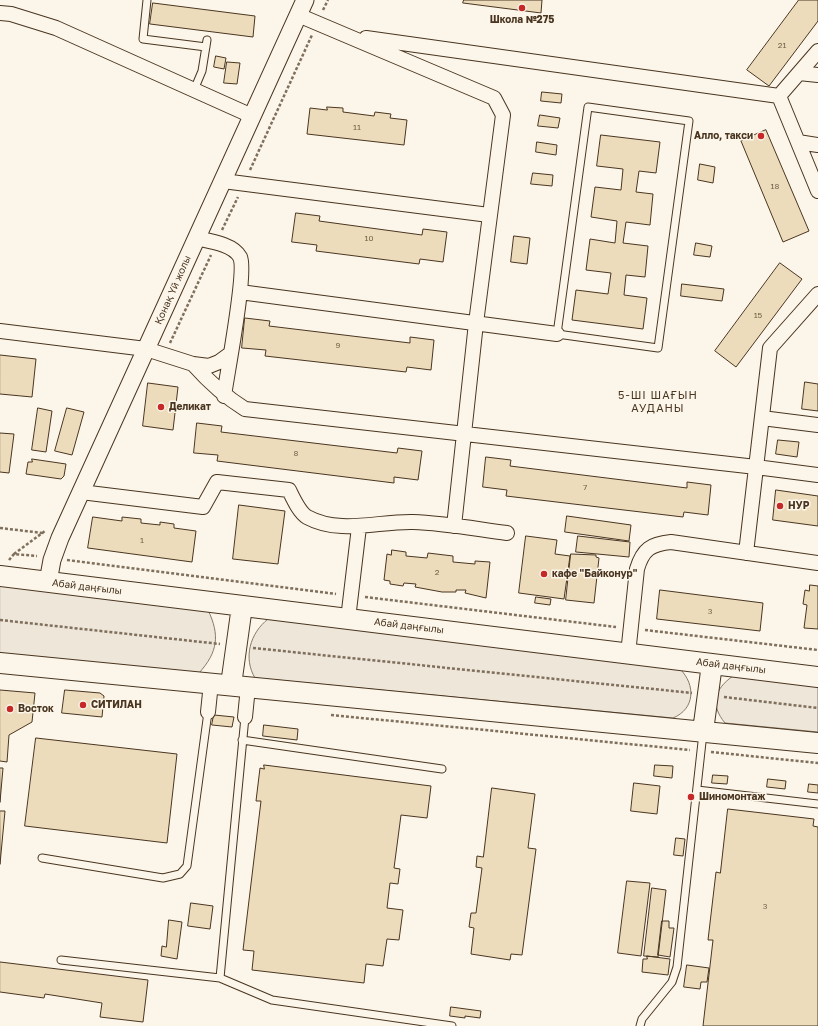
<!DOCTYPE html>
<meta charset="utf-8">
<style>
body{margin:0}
canvas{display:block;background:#fbf6e9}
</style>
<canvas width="818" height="1026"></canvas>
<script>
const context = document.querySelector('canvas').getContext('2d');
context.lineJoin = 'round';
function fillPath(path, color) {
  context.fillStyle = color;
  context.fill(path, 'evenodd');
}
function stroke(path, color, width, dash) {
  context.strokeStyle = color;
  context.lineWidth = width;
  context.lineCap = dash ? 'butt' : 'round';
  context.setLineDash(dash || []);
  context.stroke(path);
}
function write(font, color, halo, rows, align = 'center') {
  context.font = font + ' "Golos Text",sans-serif';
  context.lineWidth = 3;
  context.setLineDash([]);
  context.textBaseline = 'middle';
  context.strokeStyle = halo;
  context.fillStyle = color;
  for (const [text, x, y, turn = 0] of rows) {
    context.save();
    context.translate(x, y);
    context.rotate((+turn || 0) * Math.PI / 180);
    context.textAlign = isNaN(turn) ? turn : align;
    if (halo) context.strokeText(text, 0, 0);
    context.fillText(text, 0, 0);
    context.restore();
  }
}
const green = new Path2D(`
 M0,585l208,25c12,25 10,42 -9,63l-199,-17z
 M268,619l412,50c16,16 15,40 -7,49l-418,-40c-12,-20 -5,-45 13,-59z
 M733,676l85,10v46l-93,-9c-15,-18 -11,-34 8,-47z`);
fillPath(green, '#ede6d9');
stroke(green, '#887966', 1);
const building = new Path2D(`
 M464,0h78l-1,13 -78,-10z
 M799,0h19v21l-49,65 -22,-16z
 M153,3l102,13 -2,21 -103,-13z
 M216,56l10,2 -2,11 -10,-2z
 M227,62l13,1 -3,21 -13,-1z
 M542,92l20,2 -1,9 -20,-2z
 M327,107l16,1v4l31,4 1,-4 16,2 -1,4 17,2 -3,25 -97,-11 3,-26 17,2z
 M540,115l20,3 -2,10 -20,-2z
 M766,130l43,101 -26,11 -42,-101z
 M601,135l59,7 -4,31 -17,-2 -3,21 17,2 -3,31 -24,-3 -3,21 25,3 -3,31 -19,-2 -2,20 23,3 -4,31 -71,-9 4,-30 32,4 3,-21 -25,-3 4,-31 25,4 2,-22 -26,-4 4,-30 26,3 2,-21 -26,-3z
 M537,142l20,3 -1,10 -20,-3z
 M700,164l15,3 -2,16 -15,-3z
 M533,173l20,2 -1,11 -21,-2z
 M296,213l24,3 -1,5 103,14 1,-6 24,3 -4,30 -23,-3 -1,5 -103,-13 1,-6 -25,-3z
 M514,236l16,2 -3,26 -16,-2z
 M696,243l16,3 -2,11 -16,-2z
 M780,263l22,16 -66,88 -21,-16z
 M682,284l42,5 -2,12 -41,-5z
 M245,318l25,3 -1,5 141,17v-6l24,3 -3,30 -24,-3 -1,5 -141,-16 1,-6 -24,-2z
 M0,355l36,4 -4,38 -32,-3z
 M805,382l13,2v27l-16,-2z
 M148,383l30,4 -5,43 -30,-4z
 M38,408l14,3 -6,41 -14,-2z
 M67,408l17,4 -12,43 -17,-4z
 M197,423l25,3 -1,6 176,21 1,-5 24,3 -4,29 -24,-3v6l-177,-22 1,-6 -24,-2z
 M0,433l14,1 -5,39 -9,-1z
 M778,440l21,2 -2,15 -21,-3z
 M486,457l25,3 -1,6 177,22v-6l24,3 -3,30 -24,-3 -1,5 -177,-21 1,-6 -24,-3z
 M32,459l34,5 -2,12 -3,3 -35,-5 2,-12h4z
 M776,490l42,6v30l-45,-6z
 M239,505l46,6 -7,53 -45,-5z
 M567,516l64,9 -2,16 -64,-9z
 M93,517l29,4v-4l19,2v4l19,2v-3l14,2v4l22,3 -4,31 -104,-14z
 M526,536l31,4 -2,14 15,2 -6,43 -45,-6z
 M578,536l52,6 -1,15 -53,-5z
 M392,550l14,2v4l21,2 1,-5 25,3v6l22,2v-3l15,1 -4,36 -21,-5 1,-3h-10v2h-14l-27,-5 1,-3 -12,-1 -1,3 -13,-2v-3l-6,-1 3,-26 4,1z
 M571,554l25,1v2l3,1 -5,45 -28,-3z
 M810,585l8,1v43l-14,-1 3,-23 -4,-1 2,-14 4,1z
 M660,590l103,13 -3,28 -103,-12z
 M536,597l15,2 -1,6 -15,-2z
 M0,690l35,3 -3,29 -23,13 -2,27 -7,-1z
 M65,690l35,3 4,3 -2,21 -40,-4z
 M214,715l20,2 -2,10 -20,-2z
 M264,725l34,4 -1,11 -34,-4z
 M36,738l141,16 -10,89 -142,-17z
 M264,765l167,21 -4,32 -26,-3 -7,53 6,1 -2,15 -8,-1 -3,25 16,2 -4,30 -12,-1 -4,27 -17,-2 -2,19 -112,-13 2,-19 -11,-1 18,-149h-5l4,-33 4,1z
 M655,765l18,1 -1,12 -18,-2z
 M0,768h3l-3,34z
 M713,775l15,1 -1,8 -15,-1z
 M768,779l18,2 -1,8 -18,-2z
 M634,783l26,3 -3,28 -26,-3z
 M809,784l9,1v8l-10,-1z
 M492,788l43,6 -7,54 8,1 -14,106 -11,-1 -1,6 -39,-6 3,-26 -5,-1 2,-14h5l6,-45 -6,-1 1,-11 6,1z
 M728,809l86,10 -1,7 5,1v199h-115l10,-86h-5l8,-68 4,1z
 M0,811h5l-5,53z
 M676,838l9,1 -2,17 -9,-1z
 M627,881l23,2 -9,73 -23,-3z
 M652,888l14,2 -8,67 -14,-1z
 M191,903l22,3 -3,23 -22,-3z
 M169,920l13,2 -5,37 -16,-3 1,-10 4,1z
 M662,921h7v7h5l-4,29 -12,-2z
 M647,956l23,3 -2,16 -26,-3 1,-13h4z
 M0,962l148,18 -5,42 -43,-5 2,-14 -57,-9 -1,4 -44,-6z
 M687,965l22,3 -2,14h-6l-1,7 -16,-2z
 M451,1007l30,4 -1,7 -15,-2v2l-15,-2z`);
fillPath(building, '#ecdcbc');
stroke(building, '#4a3520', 1);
const service = new Path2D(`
 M147,0l-4,39 63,8
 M194,90l8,-19 5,-31
 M588,107l101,14 -31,227 -101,-14z
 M242,740l200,29
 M697,790l121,14
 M42,858l121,20 17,-4 7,-8 21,-154
 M61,960l159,18 52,22 180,26
 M220,978l25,-261
 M640,1026l2,-7 30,-37 5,-15 26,-234`);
const minor = new Path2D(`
 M0,13l11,1 45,14 196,88
 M298,15l196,83 9,17 -27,208 -22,203
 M366,38l413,58
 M799,73l19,2
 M779,96l39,95
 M779,96l39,-45
 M798,142l20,3
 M223,181l266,34
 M196,238c13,3 37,6 44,19 7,14 -13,117 -16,139
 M240,292l317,42
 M0,331l146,18 47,15 16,2 10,-4 11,-8
 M193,364c16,18 31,32 52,45l511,58 62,8
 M762,418l56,7
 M81,492l122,15 14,-25 72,8c4,8 10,22 18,27 33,18 71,4 106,5 31,1 63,7 94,11
 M746,553l24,-205 48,-54
 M348,619l11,-92
 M628,654l9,-85c6,-20 14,-25 34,-27l147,21
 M208,712l3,-29
 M245,717l3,-30`);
const tertiary = new Path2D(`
 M48,582l4,-22 8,-22 245,-538`);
const secondary = new Path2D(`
 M0,576l818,101
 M0,663l818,80
 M231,685l11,-79
 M703,731l9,-67`);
stroke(service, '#4a3520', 9);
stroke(minor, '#4a3520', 16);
stroke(tertiary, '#4a3520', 19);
stroke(secondary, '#4a3520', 22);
stroke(new Path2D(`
 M323,10l5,-10
 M250,170l62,-135
 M222,230l16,-33
 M170,343l41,-88
 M0,528l43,5
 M14,554l31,-23
 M9,560l5,-6 23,2
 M67,560l269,34
 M365,597l251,30
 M0,620l220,24
 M645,630l173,20
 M253,648l439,45
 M724,697l94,11
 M331,715l359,35
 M711,752l107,11`), '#7f6f5c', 2.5, [3, 2]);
stroke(service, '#fbf6e9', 7);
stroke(minor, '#fbf6e9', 14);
stroke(tertiary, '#fbf6e9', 17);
stroke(secondary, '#fbf6e9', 20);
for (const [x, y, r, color] of [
 [522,8,4,"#c62828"],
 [761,136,4,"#c62828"],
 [161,407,4,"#c62828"],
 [780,506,4,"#c62828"],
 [544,574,4,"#c62828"],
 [83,705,4,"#c62828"],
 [10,709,4,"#c62828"],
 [691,797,4,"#c62828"]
]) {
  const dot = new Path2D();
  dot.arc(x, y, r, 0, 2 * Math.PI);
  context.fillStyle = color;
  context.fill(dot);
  stroke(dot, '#fbf6e9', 1.5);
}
write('8px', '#725f47', null, [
 ["21",782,45],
 ["11",357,127],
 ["18",775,186],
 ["10",369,238],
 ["15",758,315],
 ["9",338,345],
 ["8",296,453],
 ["7",585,487],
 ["1",142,540],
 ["2",437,572],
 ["3",710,611],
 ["3",765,906]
]);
write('bold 10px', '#4a3520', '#fbf6e9', [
 ["Школа №275",522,20,"center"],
 ["Алло, такси",753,136,"right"],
 ["Деликат",169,407],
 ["НУР",788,506],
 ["кафе \"Байконур\"",552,574],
 ["СИТИЛАН",91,705],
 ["Восток",18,709],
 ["Шиномонтаж",699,797]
], 'left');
write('10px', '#4a3520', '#fbf6e9', [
 ["Қонақ Үй жолы",173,290,-66],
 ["Абай даңғылы",87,587,7],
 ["Абай даңғылы",409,626,7],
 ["Абай даңғылы",731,666,7]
]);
context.letterSpacing = '1px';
write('11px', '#4a3520', '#fbf6e9', [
 ["5-ШІ ШАҒЫН",658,396],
 ["АУДАНЫ",658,409]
]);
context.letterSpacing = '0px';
</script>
